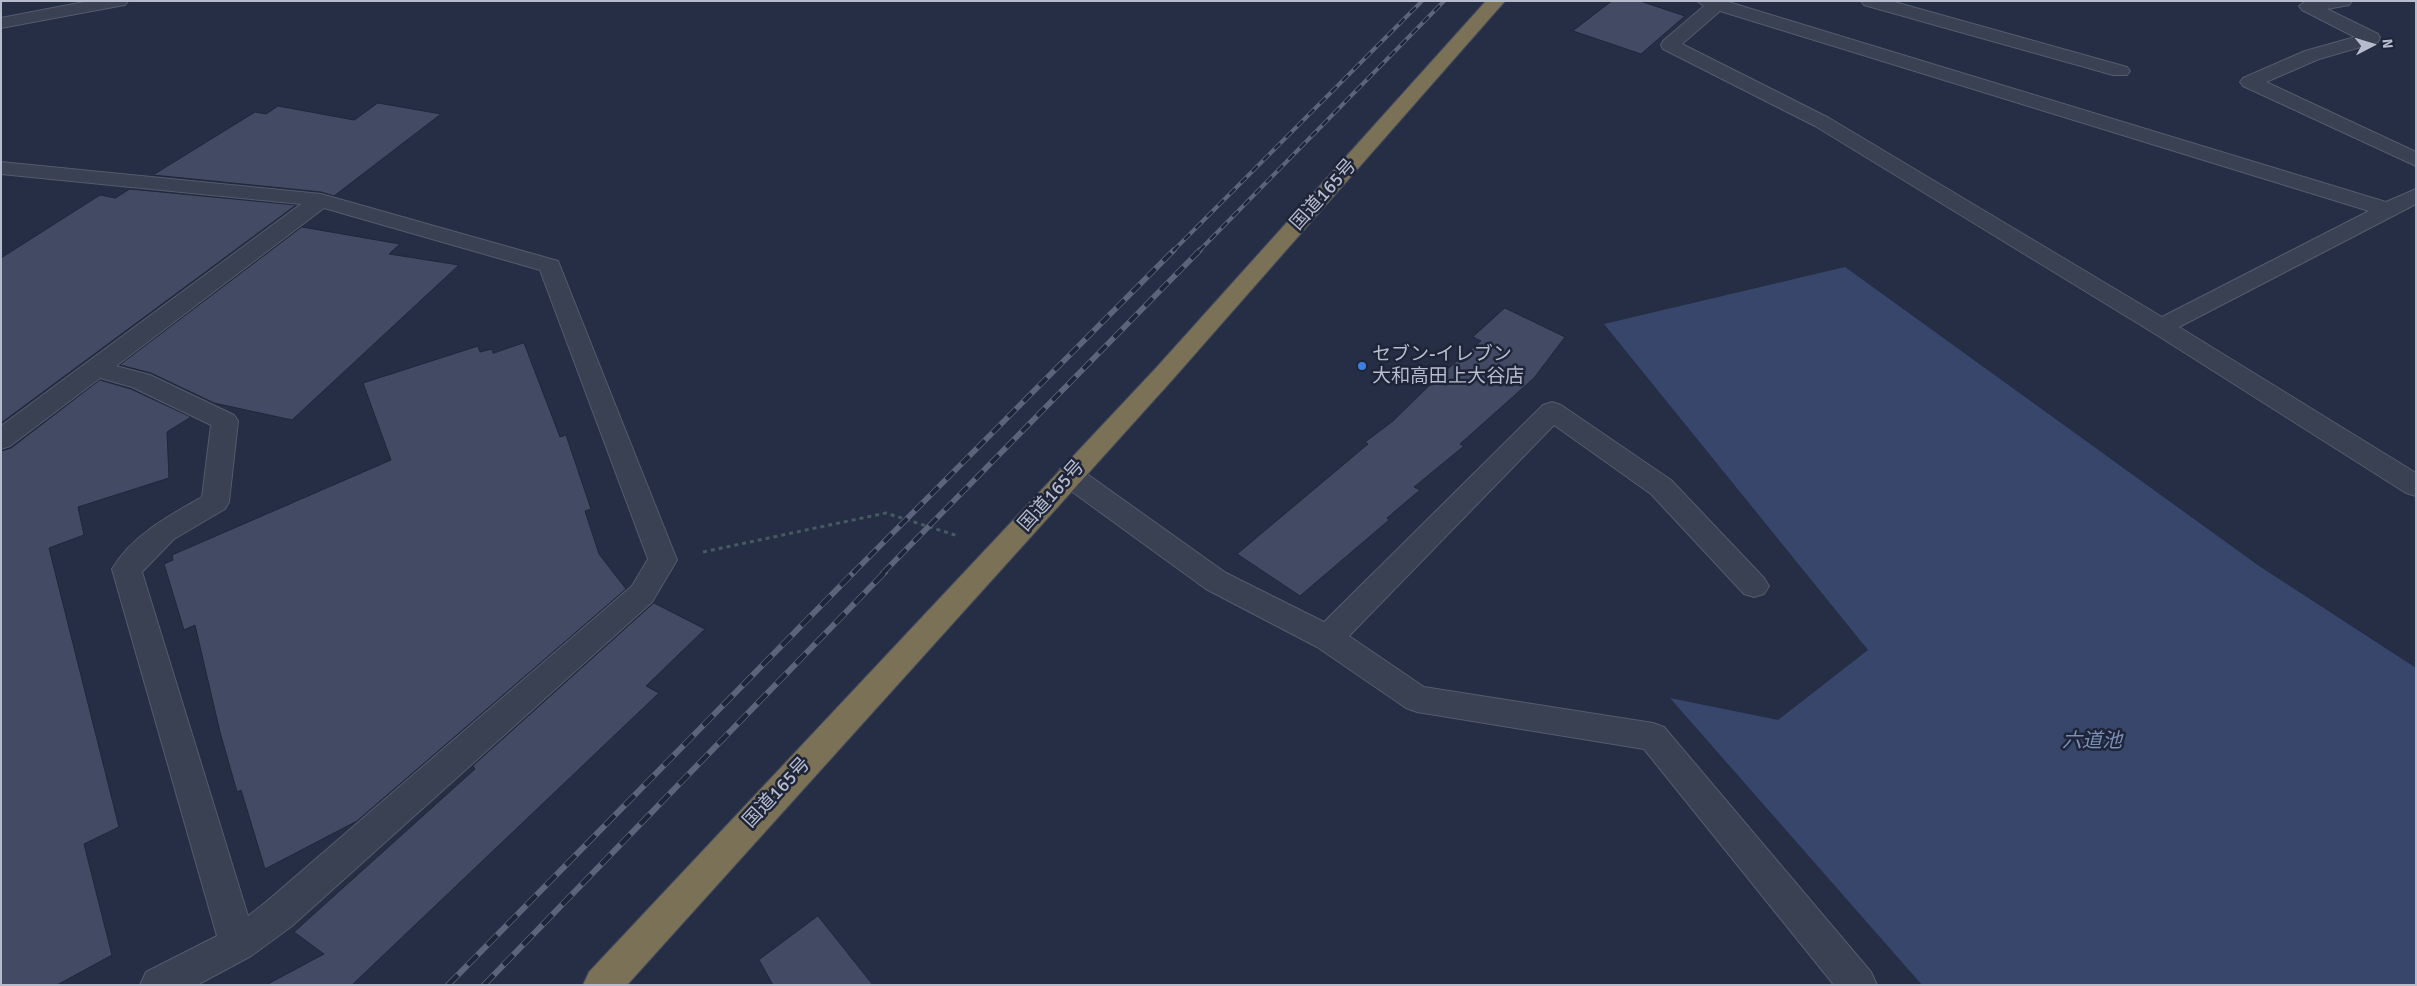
<!DOCTYPE html>
<meta charset="utf-8">
<style>
body{margin:0}
#map{position:relative;width:2417px;height:986px;overflow:hidden;background:#252e44;font-family:Signika,sans-serif}
canvas{display:block}
.frame{position:absolute;inset:0;border:2px solid #b7bccd;pointer-events:none}
.north{position:absolute;left:2347px;top:20px;width:50px;height:50px;-webkit-text-stroke:4px #1e2539;paint-order:stroke;rotate:85deg;font-size:14px;font-weight:700;line-height:20px;text-align:center;color:#b7bccd}
.north::after{content:'';display:block;margin:auto;width:18px;height:22px;background:#b7bccd;clip-path:polygon(50% 0,100% 100%,50% 72%,0 100%)}
</style>
<div id="map">
<canvas width="2417" height="986"></canvas>
<div class="frame"></div>
<div class="north">N</div>
</div>
<script>
const context = document.querySelector('canvas').getContext('2d');
context.lineJoin = 'round';
function fillPath(path, color) {
  context.fillStyle = color;
  context.fill(path, 'evenodd');
}
function stroke(path, color, width, dash) {
  context.strokeStyle = color;
  context.lineWidth = width;
  context.lineCap = dash ? 'butt' : 'round';
  context.setLineDash(dash || []);
  context.stroke(path);
}
function write(font, color, halo, rows, align = 'center') {
  context.font = font + ' Signika,"Noto Sans JP",sans-serif';
  context.lineWidth = 5;
  context.setLineDash([]);
  context.textBaseline = 'middle';
  context.strokeStyle = halo;
  context.fillStyle = color;
  for (const [text, x, y, turn = 0] of rows) {
    context.save();
    context.translate(x, y);
    context.rotate((+turn || 0) * Math.PI / 180);
    context.textAlign = isNaN(turn) ? turn : align;
    if (halo) context.strokeText(text, 0, 0);
    context.fillText(text, 0, 0);
    context.restore();
  }
}
fillPath(new Path2D(`
 M1845,267l414,299 157,102v317h-494l-252,-287 108,22 90,-70 -264,-326z`), '#38466c');
const building = new Path2D(`
 M1612,1h28l45,15 -44,38 -68,-23z
 M378,103l63,11 -107,82 -13,-4 -168,-17 102,-63 11,2 12,-8 76,14z
 M130,189l166,16 -295,218v-165l99,-63 15,3z
 M302,227l98,17 -11,10 70,11 -167,155 -78,-17 -63,-30 -31,-8z
 M1505,308l60,29 -31,41 -74,66 4,2 -50,41 6,3 -33,28 2,2 -89,76 -63,-42 131,-110 -3,-2 28,-21 45,-44 43,-36 -8,-4z
 M524,343l36,94 6,-2 25,74 -6,2 14,43 27,35 -269,232 -92,48 -24,-79 -4,2 -17,-60 -25,-107 -11,5 -20,-66 9,-4 -1,-5 219,-95 -28,-77 115,-37 2,6 12,-3 1,4z
 M100,380l31,9 60,28 -24,15 2,46 -91,29 6,28 -35,13 70,279 -35,17 28,111 -55,30h-56v-534l10,-3z
 M654,603l51,26 -59,57 13,7 -307,292h-86l58,-31 -30,-22 181,-163 -2,-3z
 M818,916l55,69h-100l-14,-25z`);
fillPath(building, '#424a64');
stroke(building, '#20273b', 1);
const street = new Path2D(`
 M89,1h39l-3,4 -6,1 -118,22v-10z
 M1697,1h28l661,201 30,-13v15l-237,123 237,146v23l-10,-3 -254,-161 -337,-206 -152,-77 -2,-4 2,-4 41,-35zM1720,11l649,200 -207,106 -333,-199 -147,-74z
 M1861,1h30l236,66 3,4 -3,4h-14l-249,-70z
 M2306,1h46l-3,4 -22,4 51,25 2,4 -2,4 -59,17 -53,23 150,70v14l-173,-80 -3,-4 3,-4 62,-27 50,-14 -53,-27 -3,-4z
 M1,162l320,32 237,67 119,299 -25,42 -360,324 -41,30 -54,29h-57l6,-13 71,-36 -105,-367c19,-33 58,-54 90,-72l9,-72 -79,-38 -32,-9 -90,68 -9,3v-23l300,-222 -300,-30zM324,208l216,62 108,289 -16,27 -366,316 -18,14 -106,-344 32,-33 51,-30 4,-7 9,-81 -4,-6 -84,-40 -34,-9z
 M1552,402l9,3 110,75 93,98 5,8 -5,8 -10,3 -10,-3 -93,-100 -97,-69 -205,211 75,51 229,36 11,4 207,245 6,13h-43l-190,-236 -227,-37 -11,-4 -89,-61 -111,-58 -146,-106 -4,-7 4,-7 10,-3 10,3 146,104 98,49 219,-217z`);
const highway = new Path2D(`
 M1486,1h19l-332,378 -546,606h-44l6,-13 567,-604z`);
stroke(street, '#555b6e', 2);
stroke(highway, '#444b5e', 2);
stroke(new Path2D(`
 M703,552l183,-39 72,23`), '#455a61', 3, [4, 4]);
fillPath(street, '#3a4153');
fillPath(highway, '#7a7156');
const railFar2 = new Path2D(`
 M1173,251l249,-250
 M1199,251l245,-250`);
const railFar1 = new Path2D(`
 M853,573l321,-323
 M883,573l317,-323`);
const rail = new Path2D(`
 M448,985l406,-413
 M484,985l401,-413`);
stroke(railFar2, '#5b647b', 4);
stroke(railFar1, '#5b647b', 5.5);
stroke(rail, '#5b647b', 6);
stroke(railFar2, '#1e2539', 2.5, [8]);
stroke(railFar1, '#1e2539', 4, [11]);
stroke(rail, '#1e2539', 4.5, [14]);
for (const [x, y, r, color] of [
 [1362,366,5,"#3f7fe0"]
]) {
  const dot = new Path2D();
  dot.arc(x, y, r, 0, 2 * Math.PI);
  context.fillStyle = color;
  context.fill(dot);
  stroke(dot, '#1e2539', 2);
}
write('19px', '#b7bccd', '#1e2539', [
 ["国道165号",1324,195,-48],
 ["国道165号",1052,496,-48],
 ["国道165号",777,793,-47]
]);
write('19px', '#b7bccd', '#1e2539', [
 ["セブン-イレブン",1372,355],
 ["大和高田上大谷店",1372,377]
], 'left');
write('italic 20px', '#7c8db6', '#1e2539', [
 ["六道池",2092,742]
]);
</script>
